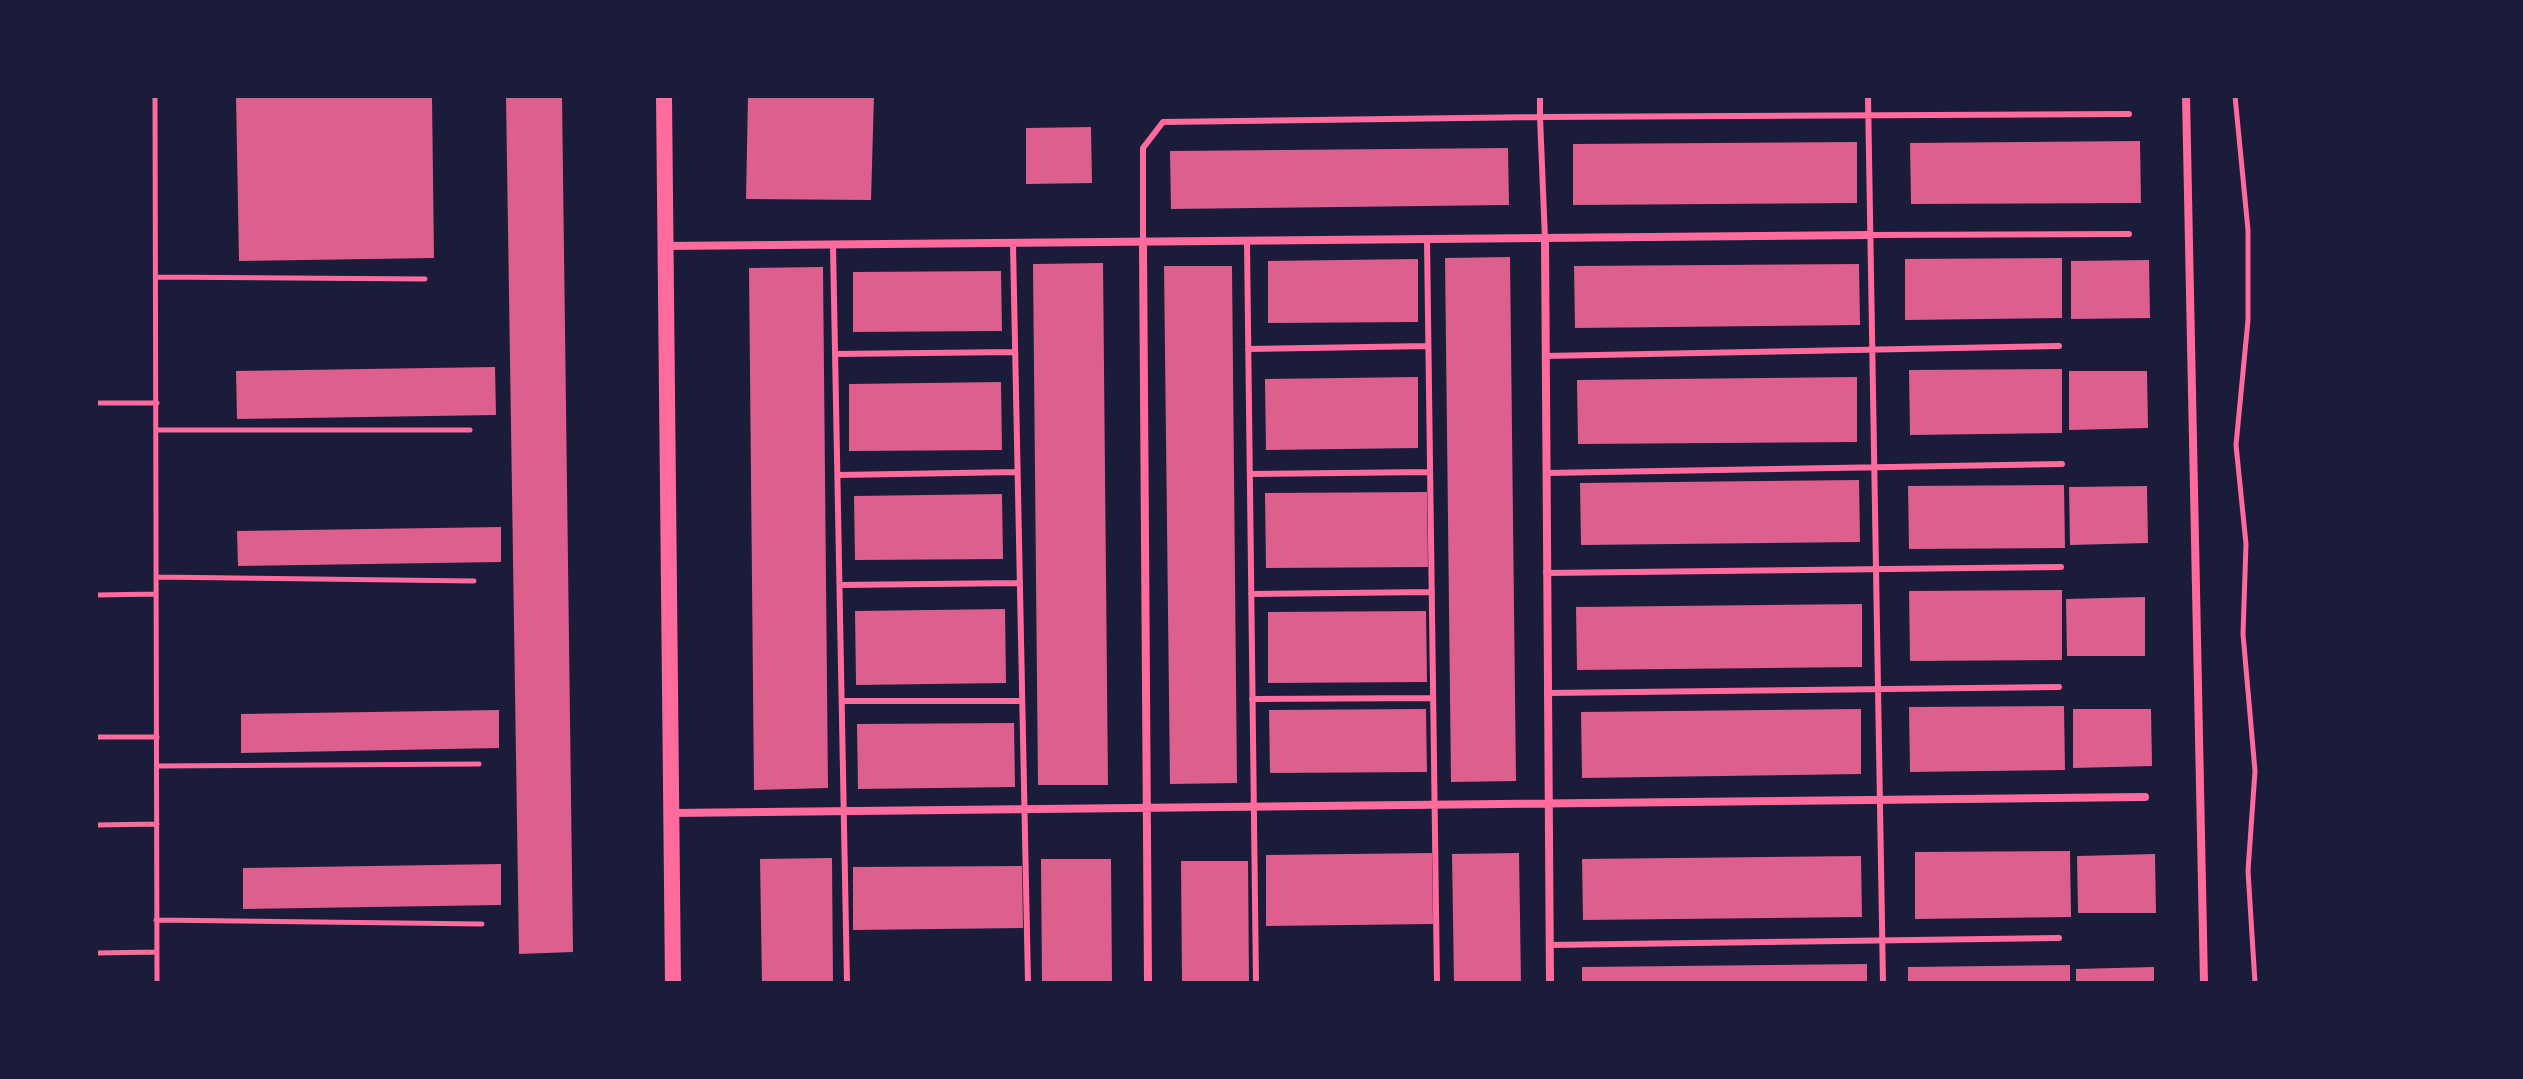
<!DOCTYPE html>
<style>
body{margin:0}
#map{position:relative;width:2523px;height:1079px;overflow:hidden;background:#1b1b3a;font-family:Cabin,sans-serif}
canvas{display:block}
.frame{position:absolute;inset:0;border:98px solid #1b1b3a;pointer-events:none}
</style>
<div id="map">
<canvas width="2523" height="1079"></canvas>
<div class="frame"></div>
</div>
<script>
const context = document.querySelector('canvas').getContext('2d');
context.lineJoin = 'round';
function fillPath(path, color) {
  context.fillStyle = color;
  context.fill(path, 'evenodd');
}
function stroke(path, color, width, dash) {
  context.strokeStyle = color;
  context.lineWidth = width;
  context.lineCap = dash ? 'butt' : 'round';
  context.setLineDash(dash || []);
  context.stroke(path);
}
fillPath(new Path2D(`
 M236,96h196l2,162 -195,3z
 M506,96h56l11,856 -54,2z
 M748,96h126l-3,104 -125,-1z
 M1091,127l1,56 -66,1v-56z
 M2140,141l1,62 -230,1 -1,-61z
 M1857,142v61l-284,2v-61z
 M1508,148l1,57 -338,4 -1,-58z
 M1510,257l6,524 -65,1 -6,-524z
 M2062,258v60l-157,2v-61z
 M1418,259v63l-150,1v-62z
 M2149,260l1,58 -79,1v-58z
 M1103,263l5,522h-70l-5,-521z
 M1859,264l1,61 -285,3 -1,-62z
 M1164,266h68l5,517 -67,1z
 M823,267l5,521 -74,2 -5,-522z
 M1001,271l1,60 -149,1v-60z
 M495,367l1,48 -259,4 -1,-48z
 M2062,369v64l-152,2 -1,-65z
 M2069,371h78l1,57 -79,2z
 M1418,377v71l-152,2 -1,-71z
 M1857,377v65l-279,2 -1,-64z
 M1001,382l1,68 -153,1v-67z
 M1859,480l1,62 -279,3 -1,-62z
 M2064,485l1,63 -156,1 -1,-63z
 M2147,486l1,57 -78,2 -1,-58z
 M1427,492l1,75 -162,1 -1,-75z
 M1002,494l1,65 -148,1 -1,-64z
 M501,527v35l-263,4 -1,-35z
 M2062,590v70l-152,1 -1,-70z
 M2145,597v59h-78l-1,-57z
 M1862,604v63l-285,3 -1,-63z
 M1005,609l1,74 -150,2 -1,-74z
 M1426,611l1,71 -159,1v-71z
 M2064,706l1,64 -155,2 -1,-65z
 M1426,709l1,63 -157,1 -1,-63z
 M1861,709v65l-279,4 -1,-66z
 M2073,709h78l1,57 -79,2z
 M499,710v38l-258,5v-39z
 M1014,723l1,64 -157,2 -1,-65z
 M2070,851l1,66 -156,2v-67z
 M1432,853l1,71 -167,2v-71z
 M1519,853l2,130h-67l-2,-129z
 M2155,854l1,59h-78l-1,-57z
 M1861,856l1,61 -279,3 -1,-61z
 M832,858l1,125h-71l-2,-124z
 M1041,859h70l1,124h-70z
 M1181,861h67l1,122h-67z
 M501,864v41l-258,4v-41z
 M1022,866l1,62 -170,2v-63z
 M1867,964v19h-285v-16z
 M2070,965v18h-162v-16z
 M2154,967v16h-78v-14z`), '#dd5f8e');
stroke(new Path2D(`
 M155,96l2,887
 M2235,96l13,134v90l-12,125 10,99 -3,90 12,137 -7,100 7,112
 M156,277l269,2
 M96,403h61
 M156,430h314
 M156,577l318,4
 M96,595l60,-1
 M96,737h61
 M157,766l322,-2
 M96,825l61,-1
 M156,920l326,4
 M96,953l61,-1`), '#ff6b9d', 5);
stroke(new Path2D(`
 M1540,96v21l589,-3
 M1868,96l15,887
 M1869,235l260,-1
 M1427,241l10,742
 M1247,243l9,740
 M1143,244v-96l20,-26 377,-5 5,122
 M1013,245l15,738
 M833,246l14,737
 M1248,349l180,-3
 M835,354l180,-2
 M1545,356l514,-10
 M1546,473l516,-9
 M1250,474l180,-2
 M838,475l179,-3
 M1546,573l515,-6
 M840,585l180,-2
 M1251,594l181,-2
 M1547,693l512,-6
 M1252,699l181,-1
 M842,701h180
 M1549,945l510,-7`), '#ff6b9d', 6);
stroke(new Path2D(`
 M2186,96l18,887
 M1545,239l5,744
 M1143,244l5,739
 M666,246l1203,-11
 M671,813l1474,-16`), '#ff6b9d', 8);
stroke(new Path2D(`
 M664,96l9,887`), '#ff6b9d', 16);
</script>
